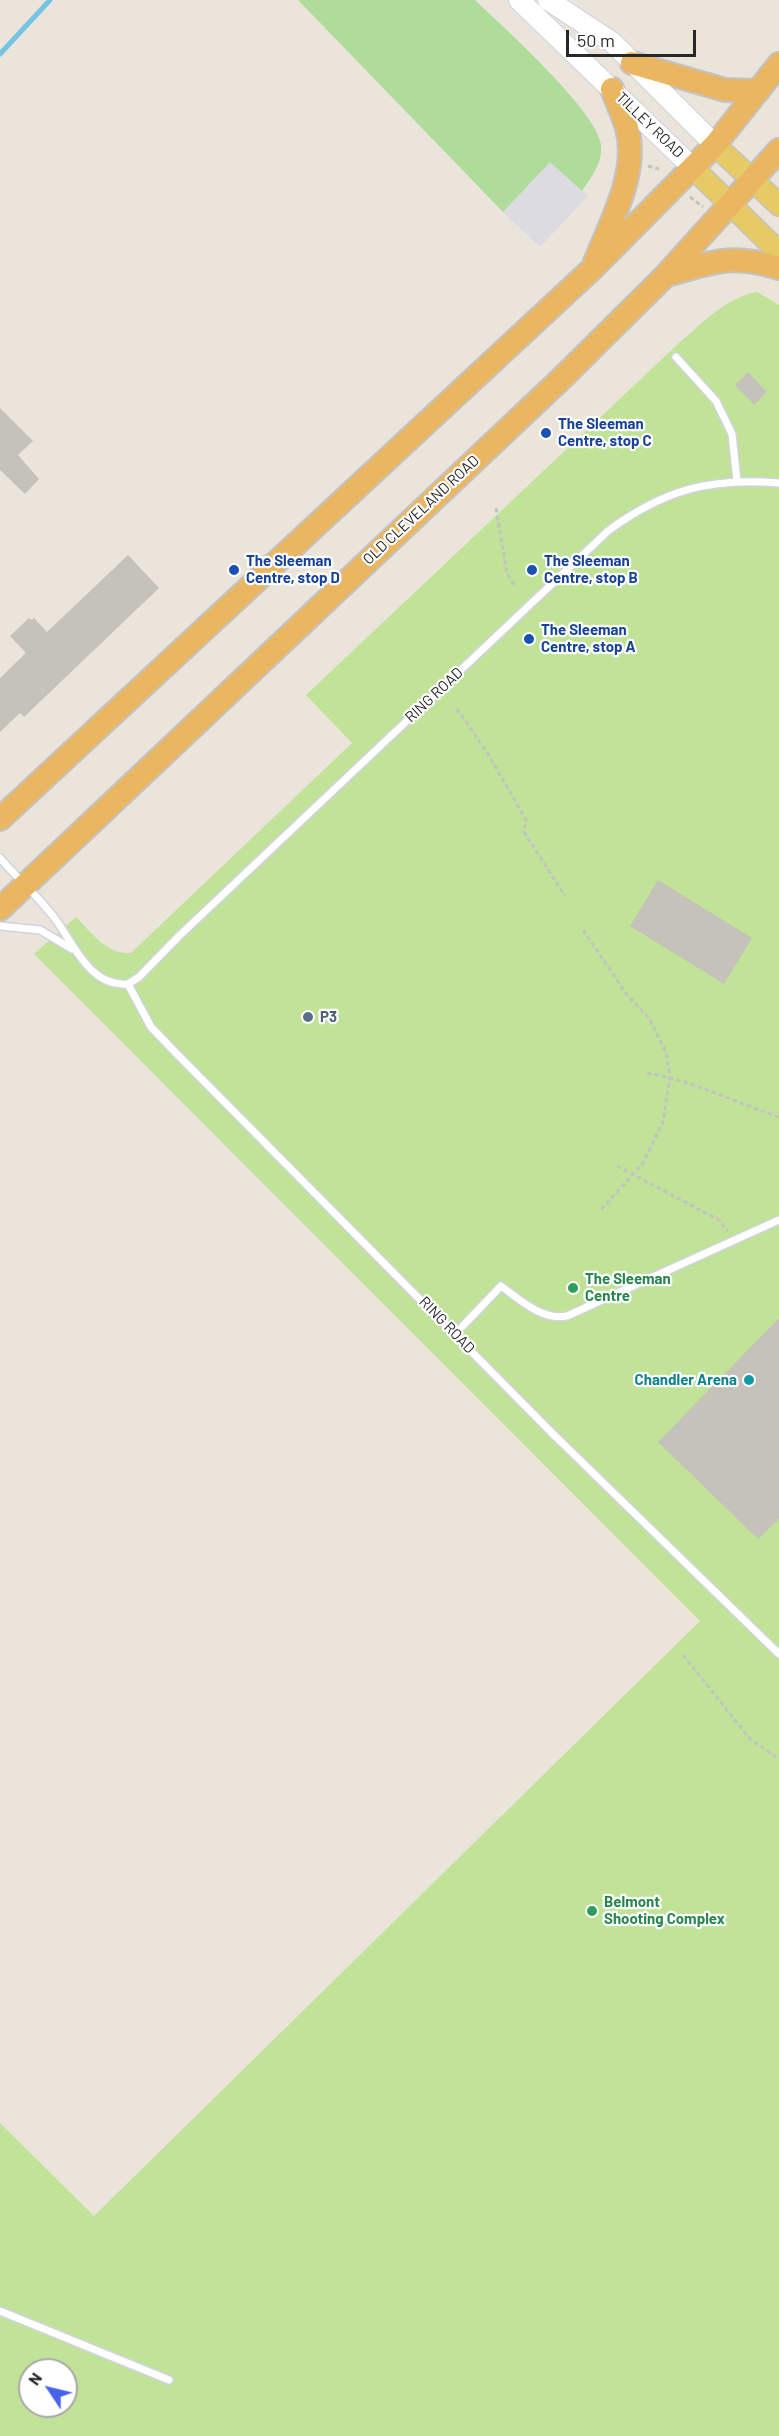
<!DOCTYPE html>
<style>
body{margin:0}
#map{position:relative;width:779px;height:2436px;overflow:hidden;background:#eae4db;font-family:Barlow,sans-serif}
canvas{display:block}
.north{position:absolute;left:18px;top:2358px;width:60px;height:60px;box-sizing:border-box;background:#fff;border:2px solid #a9a9a9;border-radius:50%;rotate:305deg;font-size:16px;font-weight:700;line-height:24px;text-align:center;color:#282828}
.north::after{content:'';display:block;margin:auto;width:21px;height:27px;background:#4761eb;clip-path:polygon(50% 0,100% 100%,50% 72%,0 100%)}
.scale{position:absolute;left:566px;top:30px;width:130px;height:27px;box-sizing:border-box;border:3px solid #282828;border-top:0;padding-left:8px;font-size:18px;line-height:21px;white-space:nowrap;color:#282828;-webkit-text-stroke:4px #fff;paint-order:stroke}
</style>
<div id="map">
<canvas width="779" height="2436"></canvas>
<div class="north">N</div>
<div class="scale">50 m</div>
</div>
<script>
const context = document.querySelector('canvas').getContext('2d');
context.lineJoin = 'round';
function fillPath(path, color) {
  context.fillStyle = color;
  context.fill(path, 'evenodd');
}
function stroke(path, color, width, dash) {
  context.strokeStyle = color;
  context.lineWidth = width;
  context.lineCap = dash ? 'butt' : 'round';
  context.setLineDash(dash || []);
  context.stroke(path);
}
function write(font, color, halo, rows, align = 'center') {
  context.font = font + ' Barlow,sans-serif';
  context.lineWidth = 4.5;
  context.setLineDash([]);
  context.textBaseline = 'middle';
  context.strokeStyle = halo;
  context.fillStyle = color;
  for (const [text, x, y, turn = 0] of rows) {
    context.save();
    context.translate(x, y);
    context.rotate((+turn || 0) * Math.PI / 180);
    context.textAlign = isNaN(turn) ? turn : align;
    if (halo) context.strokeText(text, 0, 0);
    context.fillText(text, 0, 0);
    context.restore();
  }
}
fillPath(new Path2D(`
 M550,161l38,35 -48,51 -37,-35z`), '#dddbe2');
fillPath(new Path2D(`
 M298,0h177c27,26 123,112 126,145 2,17 -10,33 -19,46l-32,-29 -47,50z`), '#b0dc9b');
fillPath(new Path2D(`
 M757,292l22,13v2131h-779v-313l94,93 606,-595 -666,-667 42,-37c17,17 30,37 55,36l221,-210 -46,-48 373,-352c24,-20 46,-45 78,-51zM30,2370h36v36h-36z`), '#c1e398');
stroke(new Path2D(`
 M0,54l50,-54`), '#75c4e4', 5);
fillPath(new Path2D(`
 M748,372l19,20 -13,13 -19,-20z
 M0,408l33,33 -15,14 21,24 -14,15 -25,-24z
 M128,555l31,33 -135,129 -4,-4 -20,19v-54l26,-25 -16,-17 19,-18 3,2 2,-2 13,14z
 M658,880l94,58 -28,46 -94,-58z
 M779,1318v201l-21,20 -100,-97z`), '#c5c1bb');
const service = new Path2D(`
 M676,357l40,44 16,33 5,47
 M0,858c18,21 40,40 56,62 19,26 34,67 72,64l11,-7 40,-41 429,-405c55,-41 103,-54 171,-48
 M0,926l40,4 32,19
 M128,984l23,43 24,25 378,382 226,220
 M456,1333l45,-47c18,13 41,35 66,30l212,-96
 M0,2311l169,69`);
const secondary = new Path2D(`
 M519,0l174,168
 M548,0l64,42 103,103`);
const primary = new Path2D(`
 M715,145l64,60
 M693,168l86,84`);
const trunk = new Path2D(`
 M632,63l93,27 33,1
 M595,262c16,-41 44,-89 32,-134 -4,-13 -10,-26 -15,-39
 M667,275c46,-13 64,-22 112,-7
 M0,819l592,-550 123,-124 64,-81
 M0,909l561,-530 104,-103 114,-126`);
stroke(service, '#d0d3e0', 10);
stroke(secondary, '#d0d3e0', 22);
stroke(primary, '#c3c3c3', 24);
stroke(trunk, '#c3c3c3', 26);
stroke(new Path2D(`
 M648,166l11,3
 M690,197l13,10
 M496,508l11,65 7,12
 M457,709l31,45 38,66 -2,12 41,64
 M583,930l44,65 22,23 17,34 4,25 -7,45 -20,41 -43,48
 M647,1073c46,8 87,29 132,44
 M617,1166l102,54 9,11
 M683,1655l67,84 29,20`), '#c3c3c3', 3, [4.5, 3]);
stroke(service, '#fff', 7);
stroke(secondary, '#fff', 20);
stroke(primary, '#e5ca65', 21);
stroke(trunk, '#ebb662', 22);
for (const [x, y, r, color] of [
 [546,433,6,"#1a4fb4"],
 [234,570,6,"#1a4fb4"],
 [532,570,6,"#1a4fb4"],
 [529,639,6,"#1a4fb4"],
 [308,1017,6,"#5c6f8a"],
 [573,1288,6,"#2e9e5b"],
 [749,1380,6,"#0f9aa8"],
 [592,1911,6,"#2e9e5b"]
]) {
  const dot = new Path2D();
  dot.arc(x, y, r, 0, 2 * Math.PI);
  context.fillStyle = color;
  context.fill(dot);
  stroke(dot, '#fff', 2);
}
write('15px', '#282828', '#fff', [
 ["TILLEY ROAD",650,125,44],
 ["OLD CLEVELAND ROAD",421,510,-43],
 ["RING ROAD",434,695,-43],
 ["RING ROAD",447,1325,46]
]);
write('bold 15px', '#164399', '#fff', [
 ["The Sleeman",558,424],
 ["Centre, stop C",558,441],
 ["The Sleeman",246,561],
 ["Centre, stop D",246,578],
 ["The Sleeman",544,561],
 ["Centre, stop B",544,578],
 ["The Sleeman",541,630],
 ["Centre, stop A",541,647]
], 'left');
write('bold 15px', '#4e5e75', '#fff', [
 ["P3",320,1017]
], 'left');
write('bold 15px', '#27864d', '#fff', [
 ["The Sleeman",585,1279],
 ["Centre",585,1296],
 ["Belmont",604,1902],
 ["Shooting Complex",604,1919]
], 'left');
write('bold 15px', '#0d838f', '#fff', [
 ["Chandler Arena",737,1380]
], 'right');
</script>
